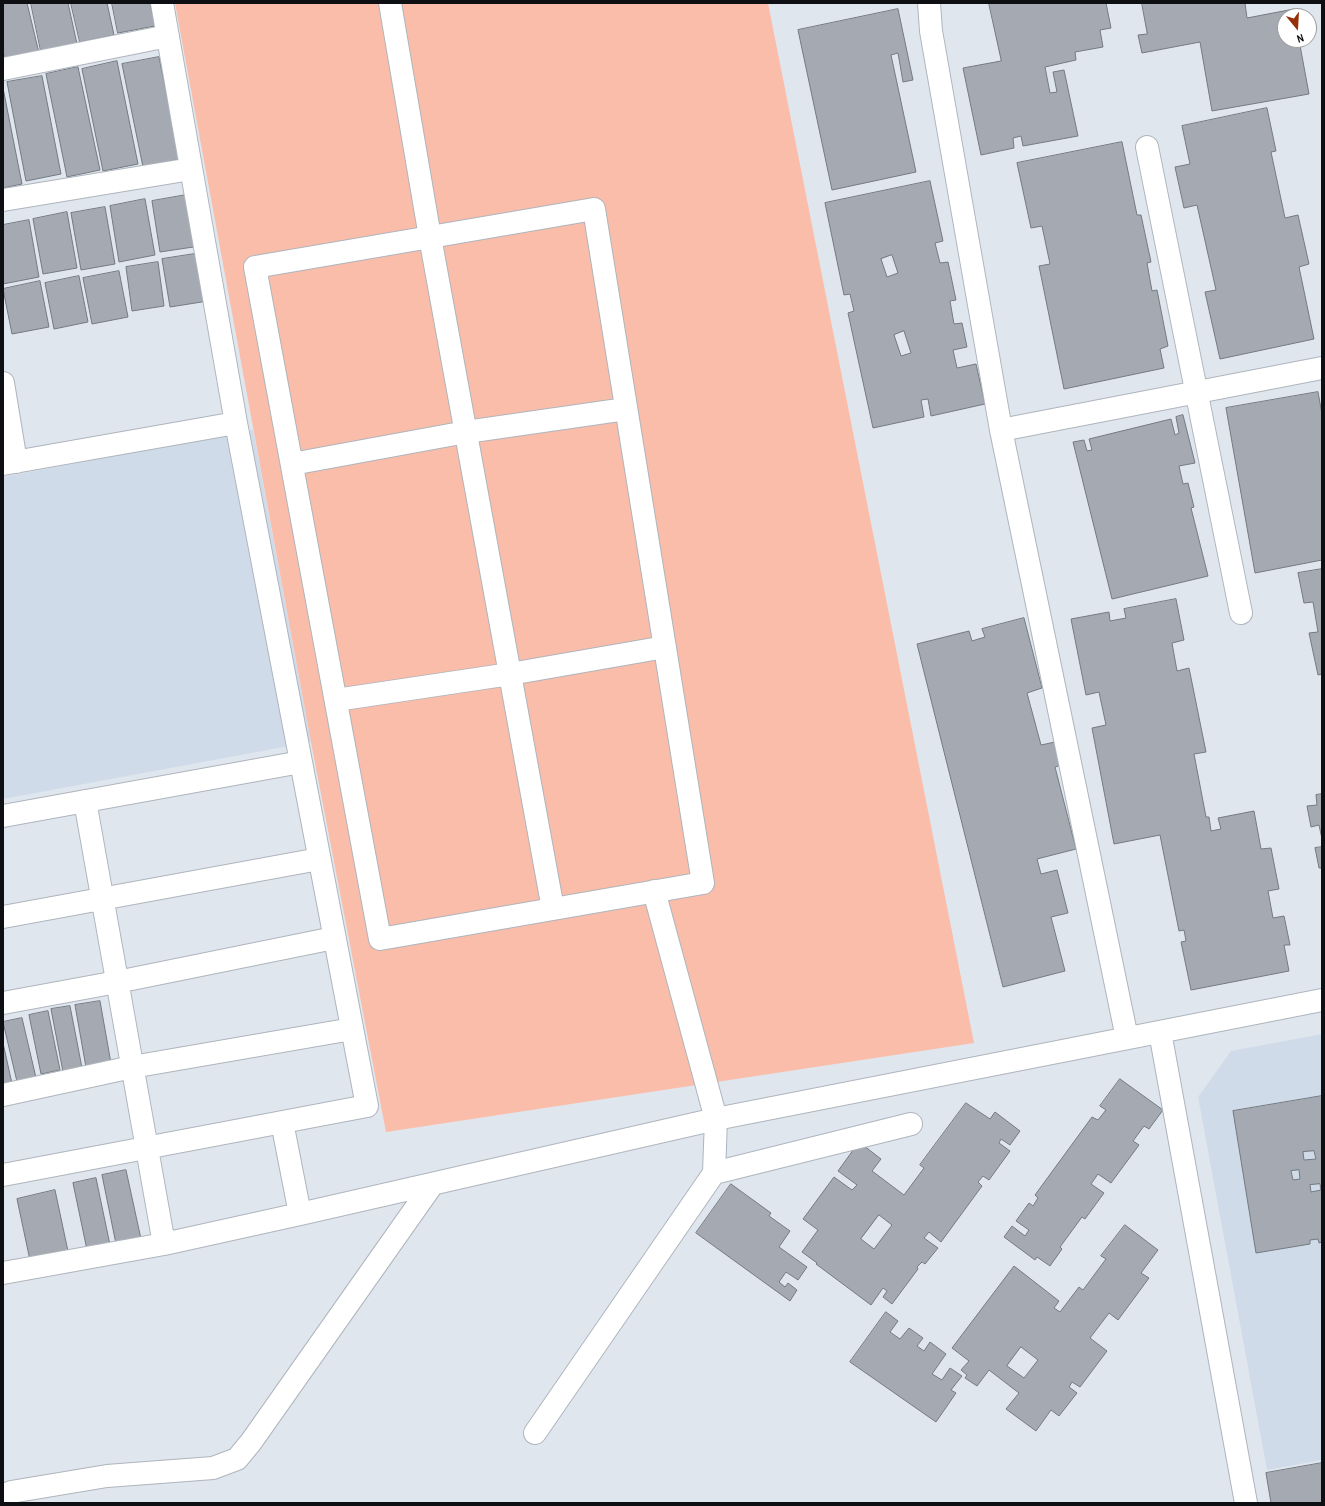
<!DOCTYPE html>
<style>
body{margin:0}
#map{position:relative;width:1325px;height:1506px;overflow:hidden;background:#e0e6ee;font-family:"Archivo Narrow",sans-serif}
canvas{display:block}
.frame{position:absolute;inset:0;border:4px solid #0d0f12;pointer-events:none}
.north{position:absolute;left:1277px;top:8px;width:40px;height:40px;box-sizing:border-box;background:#fff;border:1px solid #9e9fa0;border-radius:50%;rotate:162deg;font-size:11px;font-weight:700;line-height:16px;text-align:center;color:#0d0f12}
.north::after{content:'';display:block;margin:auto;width:14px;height:18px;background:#963007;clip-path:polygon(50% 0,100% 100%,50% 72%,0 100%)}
</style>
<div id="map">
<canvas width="1325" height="1506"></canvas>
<div class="frame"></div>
<div class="north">N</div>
</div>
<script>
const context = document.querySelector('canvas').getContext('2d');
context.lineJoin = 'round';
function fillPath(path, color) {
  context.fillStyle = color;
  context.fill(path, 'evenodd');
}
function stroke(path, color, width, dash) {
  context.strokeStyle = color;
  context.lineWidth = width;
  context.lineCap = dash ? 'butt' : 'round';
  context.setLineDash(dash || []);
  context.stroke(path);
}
fillPath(new Path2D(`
 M253,430l58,312 -308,57v-322z
 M1322,1034v426l-55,10 -69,-373 33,-46z`), '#d0dbe9');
fillPath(new Path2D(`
 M175,3h593l206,1040 -588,89 -75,-390z`), '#fabda9');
const building = new Path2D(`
 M3,3h24l12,50 -34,7 -2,-8z
 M31,3h37l9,41 -36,7z
 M71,3h36l7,32 -34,7z
 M112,3h38l5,23 -37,7z
 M989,3h117l5,25 -11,2 3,17 -28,5 1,8 -31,7 5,26 7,-1 -4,-20 11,-2 14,66 -55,10 -2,-10 -8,2 1,10 -33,7 -18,-87 38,-7z
 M1142,3h103l2,15 47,-9 1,7h-10v24h14l10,54 -97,17 -12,-69 -58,11 -4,-18 9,-1z
 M898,9l15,71 -10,2 -5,-29 -7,2 25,117 -84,18 -34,-160z
 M159,57l21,102 -37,8 -21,-103z
 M117,61l21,103 -35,7 -21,-102z
 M78,67l22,103 -33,7 -21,-103z
 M42,76l19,98 -35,7 -19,-99z
 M3,88l19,96 -19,4z
 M1267,108l9,43 -5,1 14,66 13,-3 11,49 -10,3 15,72 -94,20 -15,-67 11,-2 -19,-85 -13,3 -9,-41 15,-3 -8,-38z
 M1122,142l15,73h4l10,47 -4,1 5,28 5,-1 11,56 -8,3 4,19 -100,21 -25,-123 11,-2 -8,-38 -11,2 -14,-65z
 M930,181l13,60 -8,2 5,20 8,-1 8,38 -6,1 4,23 8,-1 5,24 -14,3 4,18 19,-4 9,40 -54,12 -3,-17 -7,1 3,17 -51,11 -25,-115 6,-2 -4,-17 -6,1 -19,-92zM892,255l6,18 -11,4 -6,-18zM904,331l7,22 -10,3 -7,-21z
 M192,194l8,52 -40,6 -8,-51z
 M145,199l10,56 -36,7 -9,-56z
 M105,207l10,57 -34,6 -10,-57z
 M67,212l10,56 -34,6 -10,-55z
 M29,220l10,57 -36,7v-59z
 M201,253l7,48 -38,6 -8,-48z
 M158,262l6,44 -32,5 -6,-44z
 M119,271l9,46 -36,7 -9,-46z
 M79,276l9,46 -34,7 -9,-46z
 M40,281l9,46 -37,7 -9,-45z
 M1318,392l4,22v146l-67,13 -29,-165z
 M1183,415l12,48 -16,3 4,18 5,-1 6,24 -3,1 17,68 -96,23 -39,-157 11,-2 3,11 5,-1 -3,-11 82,-20 4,16 4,-2 -3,-16z
 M1322,569v105l-4,1 -9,-42 9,-1 -5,-30 -9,1 -6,-30z
 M1176,599l8,41 -12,3 5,28 12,-3 17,84 -12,2 12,63h3l2,14 10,-2 -3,-11 36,-7 7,38 10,-1 8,41 -11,2 5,27 11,-2 6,29h-6l5,26 -98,19 -10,-48 5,-1 -2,-11 -5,1 -19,-96 -46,9 -22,-116 14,-3 -7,-33 -13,3 -15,-76 38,-7 1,9 16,-3 -2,-9z
 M1024,618l18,70 -15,5 14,52 14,-3 6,23 -6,2 21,82 -39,10 4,15 16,-4 11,43 -17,4 14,54 -62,16 -86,-343 52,-13 3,10 13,-4 -3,-8z
 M1322,794v45l-3,-14 -8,2 -4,-21 10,-1 -1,-10z
 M1322,847v21h-3l-4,-20z
 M100,1001l12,68 -25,4 -12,-68z
 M70,1006l13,67 -19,4 -13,-68z
 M48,1011l12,59 -19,4 -12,-59z
 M22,1018l15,64 -19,4 -15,-64z
 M3,1043l10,45 -10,2z
 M1120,1079l43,31 -14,19 -5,-3 -11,15 6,4 -28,38 -13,-9 -7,10 13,9 -19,26 -3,-2 -22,30 2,2 -12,17 -13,-9 -2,3 -31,-23 8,-11 13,10 4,-6 -13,-9 13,-18 4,3 5,-8 -3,-3 57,-78 6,3 8,-10 -6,-4z
 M1322,1096v146l-3,1 -1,-4 -8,1v4l-54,9 -23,-142zM1314,1151l2,8 -12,1 -1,-8zM1299,1170l1,9 -7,1 -2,-9zM1320,1184l1,6 -10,2 -1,-7z
 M966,1103l24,16 5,-7 25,19 -10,14 -9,-6 -2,4 11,8 -21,29 -6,-4 -5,6 4,4 -41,56 -12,-10 -5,6 14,10 -13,16 -3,-2 -5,5 1,2 -26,35 -9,-7 4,-6 -4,-3 -12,17 -55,-41 1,-1 -15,-11 16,-22 -15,-11 31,-42 18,13 5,-5 -19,-14 21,-29 22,17 -9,12 32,24 20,-27 -4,-3zM879,1215l13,10 -18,24 -13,-10z
 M126,1170l15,69 -25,5 -14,-69z
 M96,1178l14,67 -23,5 -14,-67z
 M731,1184l40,29 -2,3 21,15 -11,16 28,20 -9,13 -12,-8 -7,10 6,5 3,-4 9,7 -7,11 -94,-68z
 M55,1190l14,66 -38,9 -14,-66z
 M1125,1225l33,25 -17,23 8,5 -31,42 -9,-7 -19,25 17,13 -27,36 -8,-5 -3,5 8,6 -18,23 -8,-6 -15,21 -30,-22 13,-16 -30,-23 -12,16 -12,-8 2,-3 -6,-5 8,-9 -17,-13 62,-82 45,35 -5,7 6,4 19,-25 4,3 23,-31 -5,-3zM1021,1347l17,13 -14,18 -17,-12z
 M886,1312l12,9 -8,11 10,7 9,-11 14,10 -6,8 7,5 6,-9 16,12 -14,20 10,6 8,-12 12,8 -11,14 5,3 -20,29 -86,-60z
 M1322,1463v40h-51l-5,-30z`);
fillPath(building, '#a5aab2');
stroke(building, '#747a81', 1);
const minor = new Path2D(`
 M162,3l74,420 65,339
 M390,3l40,234 123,672
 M929,3l2,28 70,399 126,608
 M3,69l165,-33
 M1147,147l94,466
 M3,200l188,-31
 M594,209l109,674 -323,56 -125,-672z
 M3,383l13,79
 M1001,430l321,-62
 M3,464l233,-41
 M292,464l174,-32 160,-23
 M336,700l174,-26 155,-27
 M85,801l79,443
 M3,816l298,-54 66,344 -364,69
 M3,917l316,-58
 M3,1003l114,-21 217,-44
 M1160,1032l86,471
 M3,1095l129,-28 220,-38
 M714,1173l197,-49
 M300,1214l416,-95 606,-119
 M3,1273l161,-29 136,-30 -18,-92
 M535,1433l179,-260 2,-54 -62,-228
 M3,1496l8,-4 96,-16 106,-8 24,-9 14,-17 181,-257`);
stroke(minor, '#afb5bd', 24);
stroke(minor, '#fff', 22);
</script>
